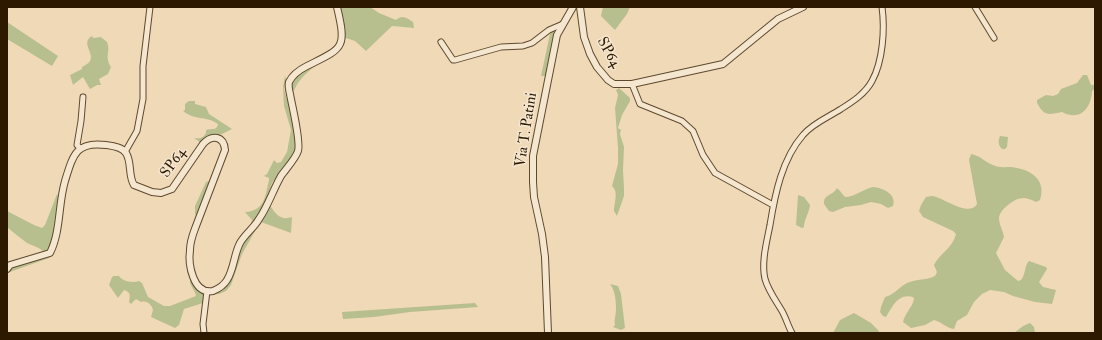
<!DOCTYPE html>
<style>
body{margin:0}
#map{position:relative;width:1102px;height:340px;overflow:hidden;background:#f0d9b7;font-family:"IM FELL Double Pica",serif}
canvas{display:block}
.frame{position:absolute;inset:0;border:8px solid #2d1900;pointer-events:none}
</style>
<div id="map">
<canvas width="1102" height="340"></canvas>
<div class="frame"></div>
</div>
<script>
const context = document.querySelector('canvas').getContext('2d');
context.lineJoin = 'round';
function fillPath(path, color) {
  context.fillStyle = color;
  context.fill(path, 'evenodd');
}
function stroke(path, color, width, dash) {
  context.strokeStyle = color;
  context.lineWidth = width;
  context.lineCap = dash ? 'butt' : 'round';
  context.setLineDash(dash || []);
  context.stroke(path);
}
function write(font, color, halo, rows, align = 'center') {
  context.font = font + ' "IM FELL Double Pica",serif';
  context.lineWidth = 3;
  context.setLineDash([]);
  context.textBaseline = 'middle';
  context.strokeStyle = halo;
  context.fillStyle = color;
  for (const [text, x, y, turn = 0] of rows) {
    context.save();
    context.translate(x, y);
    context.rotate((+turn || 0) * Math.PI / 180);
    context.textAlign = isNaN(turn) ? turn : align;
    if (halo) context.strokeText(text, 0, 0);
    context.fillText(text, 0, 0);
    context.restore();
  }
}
fillPath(new Path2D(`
 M339,7h31l9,6 17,7c6,-6 11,-2 17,2l1,6 -22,-2 -26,25 -11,-10 -9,-3 -2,3v-17z
 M603,7h27l-3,7 -12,16 -14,-14z
 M7,22l51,34 -6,10 -45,-27z
 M554,30l-8,46h-5l9,-42 2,-3z
 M92,36l1,2 8,-1 6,5c4,10 -3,14 4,25l-3,7 -9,5 2,6h-4l-7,4 -7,-12 -10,8 -3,-10 12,-6v-2c3,-2 6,-3 8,-6 5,-8 -10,-18 2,-25z
 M329,55c-14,12 -34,23 -37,43l-2,-14 3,-7z
 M1083,75h4l4,10h4v4l-3,2c-1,19 -13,30 -30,21 -14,3 -18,4 -25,-9v-3l9,-5 7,1 5,-2 3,-5 16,-6z
 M285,76l1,3 -2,10 11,39 2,17 -4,11 -21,27 -7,21 -8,13 -7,9 2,-6 -7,-8c20,-1 20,-16 24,-32v-2l-5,-2 3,-2 7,-14 3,3 4,-1 6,-10 4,-22 -7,-24 -1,-19z
 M619,88l11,10v3l-8,14 -4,13 3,2 -1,4 4,13 -1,23 1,18v8l-7,20 -3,-5c0,-8 5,-19 -2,-25l6,-22v-16l-3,-40 3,-13 -2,-5z
 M189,101h6v3l11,3 3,7 23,15 -12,6 -12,1 -7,7 -7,-5c6,1 9,0 12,-5v-3c6,-2 11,1 12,-6 -11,-8 -25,-4 -35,-13l2,-1v-6z
 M1000,136l8,1 -1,10 -2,2h-3c-4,-4 -4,-8 -2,-13z
 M971,154c11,2 13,8 22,11 5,3 13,2 18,2 19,2 36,12 29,33l-4,2c-4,-2 -9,-4 -13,-4 -8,0 -23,11 -24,20 0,7 4,12 5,19l-8,16 9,17 13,11 3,-1c5,-6 3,-14 8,-19l17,6 1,2 -8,13 4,5 13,3 -4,14 -17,-2 -22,-6 -9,-4 -14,-2 -8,4 -8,8 -7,13 -10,6 -3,8c-8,-1 -12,-7 -20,-9l-9,5 -14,3 -8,-6c2,-9 9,-14 11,-23l-1,-2c-15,-4 -20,9 -27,20l-3,-1 -3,-4 1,-5 4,-10c9,-2 14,-10 22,-14 9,-4 21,-3 28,-7l2,-4 -3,-7c6,-12 19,-17 22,-31l-3,-3 -30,-14 -4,-6 2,-6 5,-8c2,0 4,-1 6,-1 11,1 37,22 45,8l-8,-44z
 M211,180l-14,38 -2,-4v-8l11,-24z
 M873,187c10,1 24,7 20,19l-5,2 -7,-4 -10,-2 -10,3 -16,2 -12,5 -4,-1 -5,-7c-1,-10 9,-8 13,-16l3,3 5,6c10,0 18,-8 28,-10z
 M57,194l2,3 -5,43 -3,7 -7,5c-5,-5 -11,-6 -17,-9 -7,-5 -14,-11 -20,-16v-16l27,14 8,3 3,-3z
 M798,195l6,2 6,8c-1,9 -6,14 -6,22l-2,1 -6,-3z
 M270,205c5,9 11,16 22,12l-1,16 -30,-11z
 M259,224l-17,30 -11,31 -5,6 -7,3 -11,1 12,-4 7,-6 16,-39 6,-11z
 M50,255l1,1 -2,2 -42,15v-3l5,-5z
 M114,276h5c4,6 14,7 20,5l3,2 6,14 16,9h6l26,-10c-1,-7 -7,-10 -6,-17l2,1 12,15 -1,8 -19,6 -5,16 -4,3 -24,-11 2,-7c-1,-5 -6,-10 -12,-8l-5,-3 -5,5 -2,-2c1,-6 2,-10 -5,-12l-6,8 -9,-13 3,-8z
 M610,284l8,2 3,8 4,34 -4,2 -8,-3 2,-2c-1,-6 1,-10 1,-16 0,-8 -1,-19 -6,-25z
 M475,303l3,4 -68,5 -36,5 -31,2 -1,-7z
 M854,313l17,10 8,8 -1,2h-45l7,-13z
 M1030,323l4,4 1,6h-21l9,-7z`), '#b8bf8f');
const minor = new Path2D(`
 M975,7l19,31
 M441,42l12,18h2l46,-13 22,-1 9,-3 17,-13 14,-6
 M632,84l8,20 42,17 11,10 10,24 12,18 58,32
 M80,148l-3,-3 4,-24 2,-24
 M125,152l12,-21 6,-32v-33l7,-59
 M204,333l-1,-9 4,-33
 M792,333c-4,-7 -6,-15 -10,-22 -6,-10 -14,-21 -17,-32 -4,-17 2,-38 5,-54 5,-31 12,-66 33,-90 10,-12 26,-18 38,-26 11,-7 24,-15 31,-28 11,-20 13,-52 10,-74`);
const tertiary = new Path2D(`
 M580,7l4,30 6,17 7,13 11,13 6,4h18l91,-20 55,-45 25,-12
 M7,269l3,-4 40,-12c11,-22 8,-48 15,-72 8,-26 11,-40 41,-36 7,1 16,2 20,8 6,9 2,23 8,32l18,7 9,1 11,-4 31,-45c9,-10 21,-8 22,6l-29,76c-3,8 -6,15 -6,24 -2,14 3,45 23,41 5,-2 11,-6 14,-11 7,-11 7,-26 13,-37 5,-9 14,-15 19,-24 9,-13 14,-29 22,-43 5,-7 15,-18 17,-25 3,-10 -6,-45 -8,-57 -1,-4 -2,-8 -1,-12 4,-8 10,-12 18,-16 36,-18 40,-17 30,-59
 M548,333l-3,-76 -3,-23 -8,-37 -1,-15v-26l24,-121 16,-28`);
stroke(minor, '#5e492e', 7);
stroke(tertiary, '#5e492e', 8);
stroke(minor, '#f5e6d0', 5);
stroke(tertiary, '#f5e6d0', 6);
write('15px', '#2d1900', '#f5e6d0', [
 ["SP64",608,53,61],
 ["Via T. Patini",527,130,-81],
 ["SP64",174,163,-54]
]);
</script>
